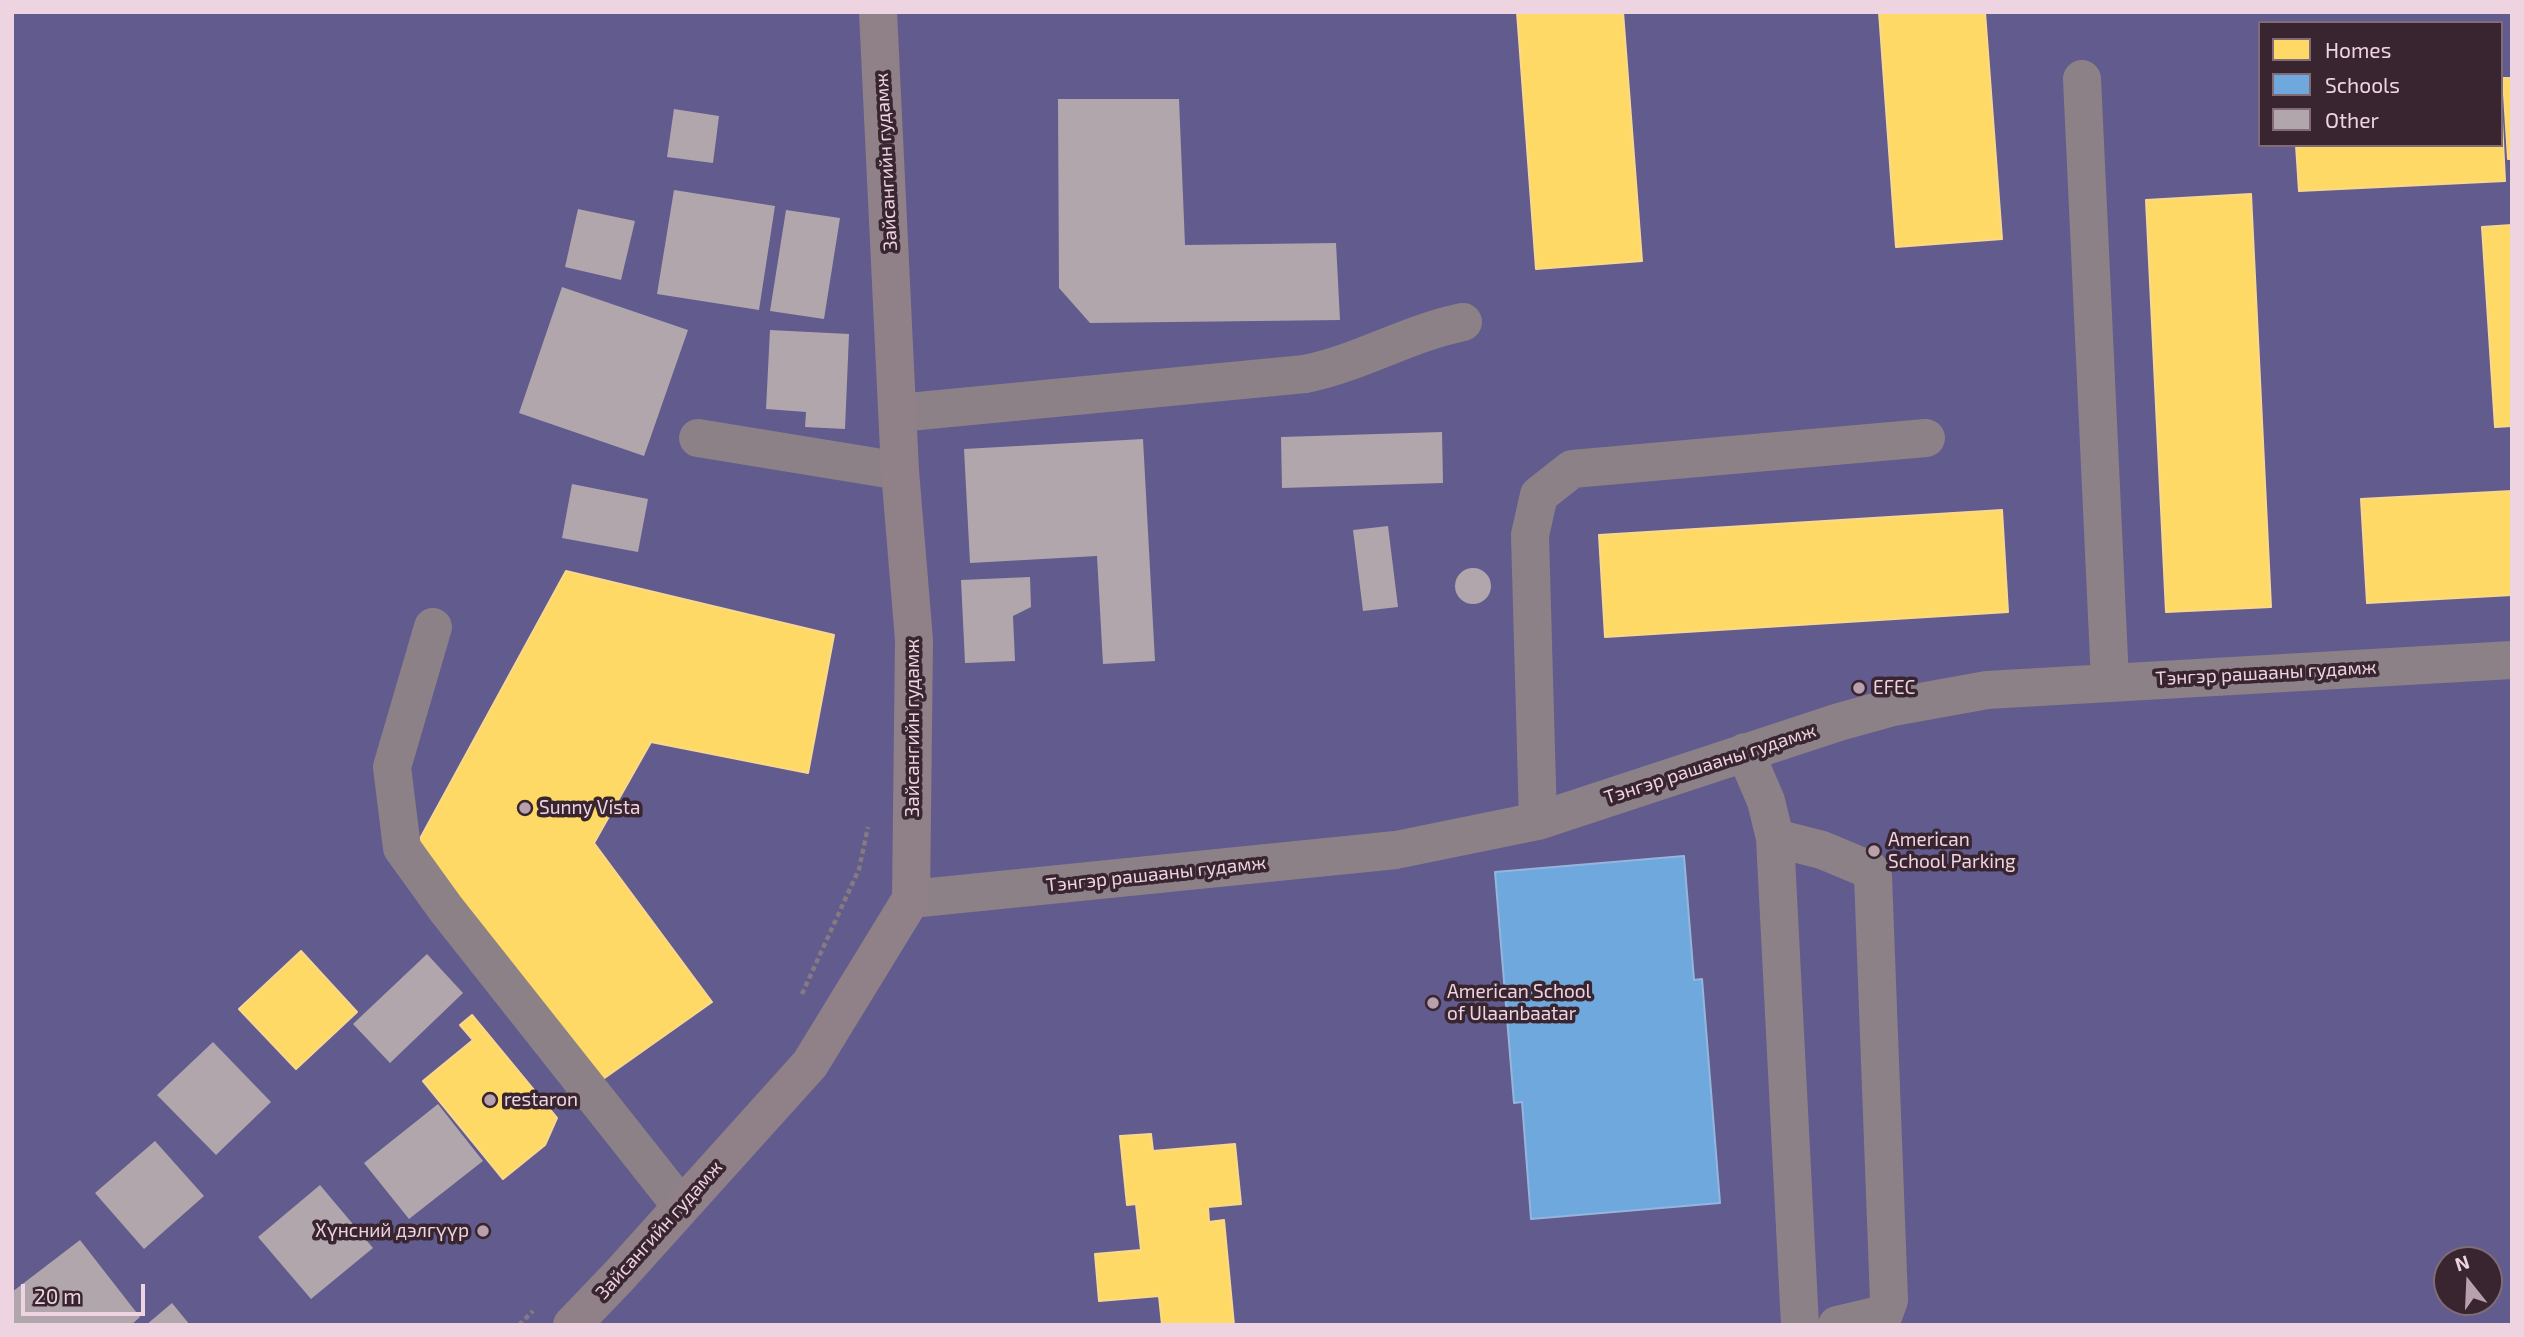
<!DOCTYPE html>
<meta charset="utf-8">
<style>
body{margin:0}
#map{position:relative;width:2524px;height:1337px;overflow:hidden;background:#563f4c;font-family:"Exo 2",sans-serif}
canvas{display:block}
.frame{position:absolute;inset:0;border:14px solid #eed4e1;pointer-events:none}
.legend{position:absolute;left:2258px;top:21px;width:245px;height:126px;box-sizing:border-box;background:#38252f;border:2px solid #816b76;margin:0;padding:9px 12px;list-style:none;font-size:21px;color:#eed4e1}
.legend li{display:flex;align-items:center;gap:14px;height:35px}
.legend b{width:35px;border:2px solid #816b76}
.north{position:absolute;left:2433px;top:1246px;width:70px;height:70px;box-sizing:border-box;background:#38252f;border:2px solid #816b76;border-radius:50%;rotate:342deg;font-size:19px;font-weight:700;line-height:28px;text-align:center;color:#eed4e1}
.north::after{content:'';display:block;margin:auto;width:24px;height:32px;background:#b9a0ad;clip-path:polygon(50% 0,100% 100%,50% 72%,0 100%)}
.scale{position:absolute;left:21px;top:1284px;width:124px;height:32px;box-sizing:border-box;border:4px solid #eed4e1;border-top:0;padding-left:9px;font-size:21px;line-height:24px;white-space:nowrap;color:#eed4e1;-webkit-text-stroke:5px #38252f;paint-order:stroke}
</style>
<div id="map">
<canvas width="2524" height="1337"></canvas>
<div class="frame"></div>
<ul class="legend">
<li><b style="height:19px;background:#ffd966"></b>Homes</li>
<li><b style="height:19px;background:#6fa8dc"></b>Schools</li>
<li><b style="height:19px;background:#b1a6ac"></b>Other</li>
</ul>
<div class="north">N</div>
<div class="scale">20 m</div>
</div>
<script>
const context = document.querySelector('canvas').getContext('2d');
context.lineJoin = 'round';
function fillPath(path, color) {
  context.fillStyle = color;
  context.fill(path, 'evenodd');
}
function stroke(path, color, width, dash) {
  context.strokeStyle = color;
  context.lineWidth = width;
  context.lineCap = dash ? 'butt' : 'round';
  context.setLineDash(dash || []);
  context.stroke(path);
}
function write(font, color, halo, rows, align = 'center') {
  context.font = font + ' "Exo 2",sans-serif';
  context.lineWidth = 7;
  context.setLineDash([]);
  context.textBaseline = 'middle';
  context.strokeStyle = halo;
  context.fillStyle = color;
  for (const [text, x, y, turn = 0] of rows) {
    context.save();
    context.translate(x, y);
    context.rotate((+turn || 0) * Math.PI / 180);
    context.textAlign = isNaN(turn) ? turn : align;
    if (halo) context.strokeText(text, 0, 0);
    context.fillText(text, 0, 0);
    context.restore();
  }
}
fillPath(new Path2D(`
 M12,12h2500v1313h-2500zM2260,23h241v122h-241zM2447,1260h42v42h-42z`), '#615c8d');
const homes = new Path2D(`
 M1517,12h106l19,249 -106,8z
 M1879,12h106l17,227 -106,8z
 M2503,78h9v81h-4z
 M2501,100l4,81 -206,10 -3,-46h205z
 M2251,194l20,413 -105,5 -20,-412z
 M2512,225v201l-17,1 -13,-200z
 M2512,491v104l-145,8 -6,-104z
 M2002,510l6,102 -403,25 -6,-102z
 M566,571l268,64 -26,138 -157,-31 -57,101 118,159 -116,82 -180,-238z
 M301,951l56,61 -61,57 -57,-60z
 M472,1015l85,103 -12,27 -42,34 -80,-98 50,-41 -13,-15z
 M1151,1134l2,17 82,-7 6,60 -33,3 1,15 15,-2 10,105h-72l-3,-29 -60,5 -4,-47 46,-4 -5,-46 -9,1 -7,-69z`);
fillPath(homes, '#ffd966');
stroke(homes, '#fad88b', 2);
const schools = new Path2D(`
 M1684,856l10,124 8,-1 18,224 -189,16 -9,-117 -8,1 -19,-231z`);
fillPath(schools, '#6fa8dc');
stroke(schools, '#95b5de', 2);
fillPath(new Path2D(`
 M1058,99h121l6,146 151,-2 4,77 -250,3 -31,-35z
 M674,109l45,7 -6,47 -46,-6z
 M674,190l101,16 -16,104 -102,-16z
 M578,209l57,12 -14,59 -56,-13z
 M786,210l54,8 -16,101 -54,-8z
 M562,287l126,43 -44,126 -125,-43z
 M770,330l79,4 -4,95 -40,-2 1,-15 -40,-3z
 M1442,432l1,51 -161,5 -1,-51z
 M1143,439l12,222 -52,3 -6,-108 -127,7 -6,-114z
 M572,484l76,15 -10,53 -76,-14z
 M1388,526l10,81 -35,4 -10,-81z
 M1455 586a18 18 0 1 1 36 0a18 18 0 1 1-36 0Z
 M1030,577l1,30 -18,9 2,45 -50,2 -4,-83z
 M427,954l36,39 -73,70 -37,-39z
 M213,1042l58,60 -55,53 -59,-60z
 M438,1104l45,57 -74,58 -45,-56z
 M155,1141l49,55 -60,53 -49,-56z
 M320,1185l53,63 -62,51 -53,-62z
 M80,1240l60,77 -9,8h-119v-33z
 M172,1303l18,22h-44z`), '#b1a6ac');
stroke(new Path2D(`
 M802,994l57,-125 9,-42
 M519,1325l14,-14`), '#867980', 4.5, [5, 3.5]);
stroke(new Path2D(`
 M2082,79l28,602
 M898,413l407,-39c55,-11 103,-41 158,-52
 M698,438l202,33
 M433,627l-41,140 10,81 44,61 235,297
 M1745,752l21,49 9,37 25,487
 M1538,821l-8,-286 9,-40 33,-26 354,-31
 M1775,838l47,12 48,20 3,6 16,424 -5,14 -47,11
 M911,899l485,-49 142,-29 301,-99 54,-15 94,-17 525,-30`), '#8c8187', 38);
stroke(new Path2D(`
 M572,1325l47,-49 191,-212 101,-165 3,-259 -14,-169 -22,-459`), '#908088', 38);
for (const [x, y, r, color] of [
 [1859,688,7,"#b9a0ad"],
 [525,808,7,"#b9a0ad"],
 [1874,851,7,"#b9a0ad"],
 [1433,1003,7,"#b9a0ad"],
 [490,1100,7,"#b9a0ad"],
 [483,1231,7,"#b9a0ad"]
]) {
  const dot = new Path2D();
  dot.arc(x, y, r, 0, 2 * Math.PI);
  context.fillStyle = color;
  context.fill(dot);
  stroke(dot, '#38252f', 2.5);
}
write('19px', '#eed4e1', '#38252f', [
 ["Зайсангийн гудамж",886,162,-93],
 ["Тэнгэр рашааны гудамж",2266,673,-3],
 ["Зайсангийн гудамж",913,728,-90],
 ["Тэнгэр рашааны гудамж",1710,764,-18],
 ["Тэнгэр рашааны гудамж",1156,874,-6],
 ["Зайсангийн гудамж",659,1230,-48]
]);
write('19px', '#eed4e1', '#38252f', [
 ["EFEC",1873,688],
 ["Sunny Vista",539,808],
 ["American",1888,840],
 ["School Parking",1888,862],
 ["American School",1447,992],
 ["of Ulaanbaatar",1447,1014],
 ["restaron",504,1100],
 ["Хүнсний дэлгүүр",469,1231,"right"]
], 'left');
</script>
